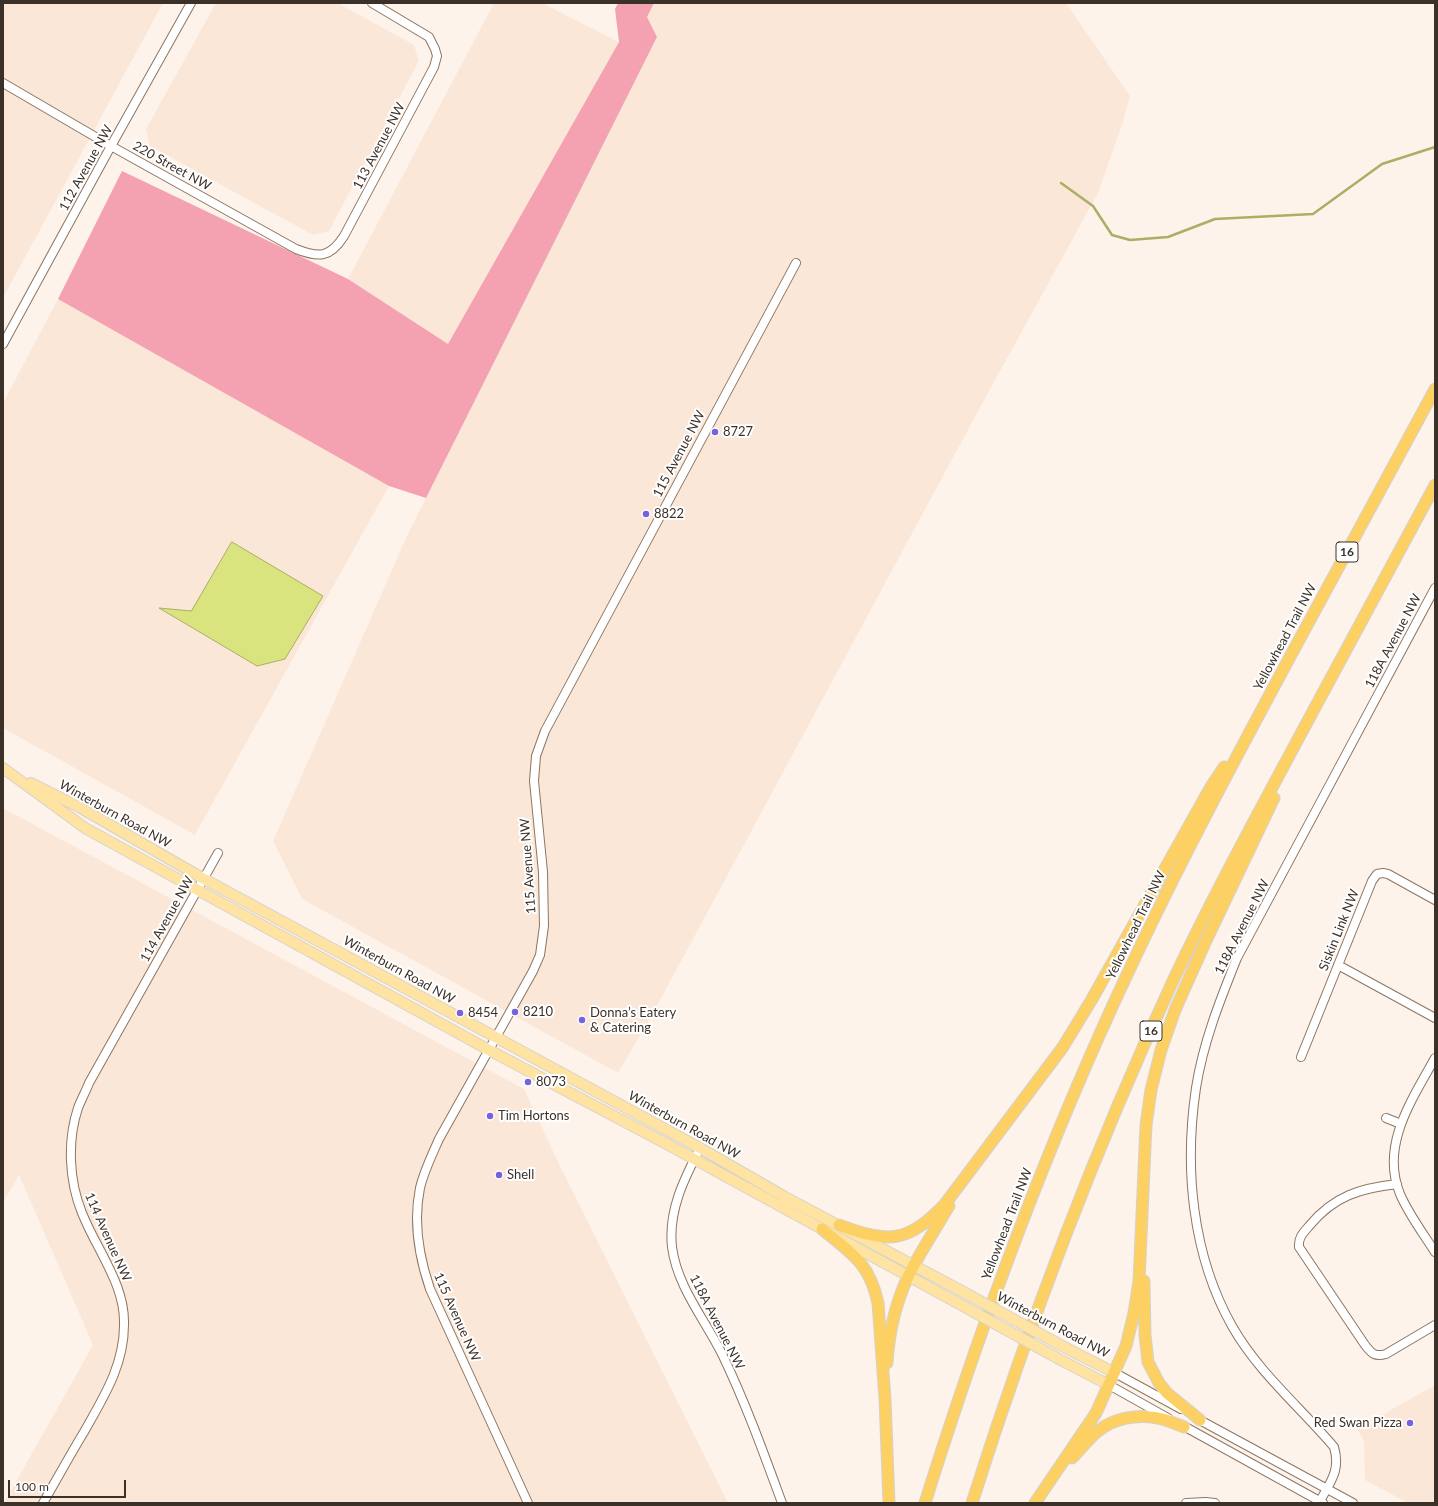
<!DOCTYPE html>
<meta charset="utf-8">
<style>
body{margin:0}
#map{position:relative;width:1438px;height:1506px;overflow:hidden;background:#fef3ea;font-family:Lato,sans-serif}
canvas{display:block}
.frame{position:absolute;inset:0;border:4px solid #3c3129;pointer-events:none}
.scale{position:absolute;left:8px;top:1480px;width:118px;height:18px;box-sizing:border-box;border:2px solid #3c3129;border-top:0;padding-left:5px;font-size:12px;line-height:14px;white-space:nowrap;color:#3c3129;-webkit-text-stroke:3px #fff;paint-order:stroke}
</style>
<div id="map">
<canvas width="1438" height="1506"></canvas>
<div class="frame"></div>
<div class="scale">100 m</div>
</div>
<script>
const context = document.querySelector('canvas').getContext('2d');
context.lineJoin = 'round';
function fillPath(path, color) {
  context.fillStyle = color;
  context.fill(path, 'evenodd');
}
function stroke(path, color, width, dash) {
  context.strokeStyle = color;
  context.lineWidth = width;
  context.lineCap = dash ? 'butt' : 'round';
  context.setLineDash(dash || []);
  context.stroke(path);
}
function write(font, color, halo, rows, align = 'center') {
  context.font = font + ' Lato,sans-serif';
  context.lineWidth = 4;
  context.setLineDash([]);
  context.textBaseline = 'middle';
  context.strokeStyle = halo;
  context.fillStyle = color;
  for (const [text, x, y, turn = 0] of rows) {
    context.save();
    context.translate(x, y);
    context.rotate((+turn || 0) * Math.PI / 180);
    context.textAlign = isNaN(turn) ? turn : align;
    if (halo) context.strokeText(text, 0, 0);
    context.fillText(text, 0, 0);
    context.restore();
  }
}
fillPath(new Path2D(`
 M3,3h160l-160,295z
 M216,3h122l76,42 5,16 -90,170 -16,4 -163,-89 -4,-17z
 M494,3h48l77,39 -171,302 -100,-65z
 M654,3h412l64,93 -8,29 -24,68 -115,209 -331,613 -34,58 -316,-174 -29,-58 133,-303 251,-501 -10,-20z
 M58,299l331,187 -194,349 -192,-107v-325z
 M3,808l521,281 35,75 169,339h-724l89,-158 -74,-170 -16,28z
 M1435,1385v118h-27l-43,-23 -1,-39 -7,-12z`), '#fbe7d7');
fillPath(new Path2D(`
 M618,3h36l-7,14 10,20 -231,461 -37,-12 -331,-187 64,-128 226,108 100,65 171,-302 -4,-33z`), '#f4a1b1');
const water = new Path2D(`
 M232,542l91,54 -38,63 -28,7 -98,-58 32,3z`);
fillPath(water, '#dae47f');
stroke(water, '#abae65', 1);
stroke(new Path2D(`
 M1061,183l32,23 19,29 18,5 38,-3 47,-18 98,-5 69,-50 53,-17`), '#abae65', 2.5);
const minor = new Path2D(`
 M3,83l108,63 185,103c23,9 34,9 48,-13l90,-169 3,-11 -2,-7 -6,-12 -57,-34
 M3,344l108,-198 80,-143
 M1338,965l97,53
 M1301,1057l71,-176 5,-7 6,-1 5,1 47,26
 M1435,1058c-23,42 -55,87 -35,136 9,21 23,39 35,58
 M1386,1118l15,6
 M700,1148c-16,31 -32,63 -28,99 5,40 34,74 51,109 23,48 41,98 59,147
 M1397,1184c-36,4 -63,12 -87,41 -6,7 -12,12 -11,22l66,98c7,9 10,12 21,9l49,-29
 M1115,1373l66,36
 M1109,1385l59,33
 M1196,1418l157,85
 M1180,1424l143,79
 M43,1503c14,-24 27,-48 41,-71 19,-34 40,-66 40,-107 1,-28 -12,-52 -25,-77 -6,-11 -12,-23 -17,-35 -13,-32 -15,-72 -4,-105 3,-8 8,-17 11,-25l129,-230
 M528,1503l-98,-214c-11,-32 -17,-67 -10,-101 4,-17 12,-33 19,-49l94,-168 7,-16 4,-29 -1,-54 -9,-91 2,-25 9,-25 251,-468
 M1186,1503l20,-1 9,1
 M1319,1503c11,-21 22,-32 15,-56 -34,-40 -76,-75 -102,-121 -40,-71 -48,-158 -36,-238 7,-45 24,-88 41,-130l198,-370`);
const major = new Path2D(`
 M3,768l82,60 404,222 174,92 291,159
 M31,783l48,24 125,72 496,269 85,49 173,92
 M1064,1347l51,26
 M1059,1359l50,26`);
const highway = new Path2D(`
 M839,1225c49,18 68,19 106,-21l118,-157 29,-48 120,-214 12,-18
 M822,1229c30,25 47,33 56,74l7,96 4,104
 M1144,1281l1,54 3,27 11,21 8,10 33,27
 M887,1363c2,-34 11,-69 27,-98 11,-20 23,-39 35,-59
 M1072,1458c9,-9 17,-20 26,-27 16,-13 39,-17 59,-13 9,1 18,6 27,9
 M925,1503c56,-179 121,-355 200,-524 51,-110 109,-218 166,-324 48,-89 96,-178 144,-266
 M972,1503c56,-177 122,-351 200,-520 41,-87 87,-171 132,-255 44,-81 87,-162 131,-243
 M1035,1503l61,-90 30,-67 8,-33 5,-32 7,-156 5,-35 10,-40 14,-40 29,-65 70,-147`);
stroke(minor, '#8d7561', 10);
stroke(major, '#d4d2d0', 12);
stroke(highway, '#d4d2d0', 13);
stroke(minor, '#fff', 8);
stroke(major, '#fee3a2', 10);
stroke(highway, '#fdd064', 11);
const majorBridge = new Path2D(`
 M958,1289l106,58
 M954,1301l105,58`);
stroke(majorBridge, '#d4d2d0', 12, []);
stroke(majorBridge, '#fee3a2', 10);
for (const [x, y, r, color] of [
 [715,432,4,"#7762dd"],
 [646,514,4,"#7762dd"],
 [515,1012,4,"#7762dd"],
 [460,1013,4,"#7762dd"],
 [582,1020,4,"#7762dd"],
 [528,1082,4,"#7762dd"],
 [490,1116,4,"#7762dd"],
 [499,1175,4,"#7762dd"],
 [1410,1423,4,"#7762dd"]
]) {
  const dot = new Path2D();
  dot.arc(x, y, r, 0, 2 * Math.PI);
  context.fillStyle = color;
  context.fill(dot);
  stroke(dot, '#fff', 1.5);
}
for (const [x, y, w] of [
 [1347,552,22],
 [1151,1031,22]
]) {
  const box = new Path2D();
  box.roundRect(x - w / 2, y - 10, w, 20, 3);
  context.fillStyle = '#fff';
  context.fill(box);
  stroke(box, '#3c3129', 1);
}
write('bold 12px', '#3c3129', null, [
 ["16",1347,552],
 ["16",1151,1031]
]);
write('13px', '#3c3129', '#fff', [
 ["113 Avenue NW",379,146,-62],
 ["220 Street NW",172,166,29],
 ["112 Avenue NW",86,168,-61],
 ["115 Avenue NW",679,454,-62],
 ["Yellowhead Trail NW",1285,637,-62],
 ["118A Avenue NW",1393,641,-62],
 ["Winterburn Road NW",115,814,29],
 ["115 Avenue NW",528,866,-94],
 ["114 Avenue NW",167,919,-61],
 ["Yellowhead Trail NW",1136,925,-64],
 ["118A Avenue NW",1242,927,-63],
 ["Siskin Link NW",1339,930,-68],
 ["Winterburn Road NW",399,970,29],
 ["Winterburn Road NW",684,1125,29],
 ["Yellowhead Trail NW",1007,1224,-69],
 ["114 Avenue NW",108,1237,66],
 ["115 Avenue NW",457,1317,66],
 ["118A Avenue NW",717,1322,63],
 ["Winterburn Road NW",1053,1325,28]
]);
write('13px', '#3c3129', '#fff', [
 ["8727",723,432],
 ["8822",654,514],
 ["8210",523,1012],
 ["8454",468,1013],
 ["Donna’s Eatery",590,1013],
 ["& Catering",590,1028],
 ["8073",536,1082],
 ["Tim Hortons",498,1116],
 ["Shell",507,1175],
 ["Red Swan Pizza",1402,1423,"right"]
], 'left');
</script>
